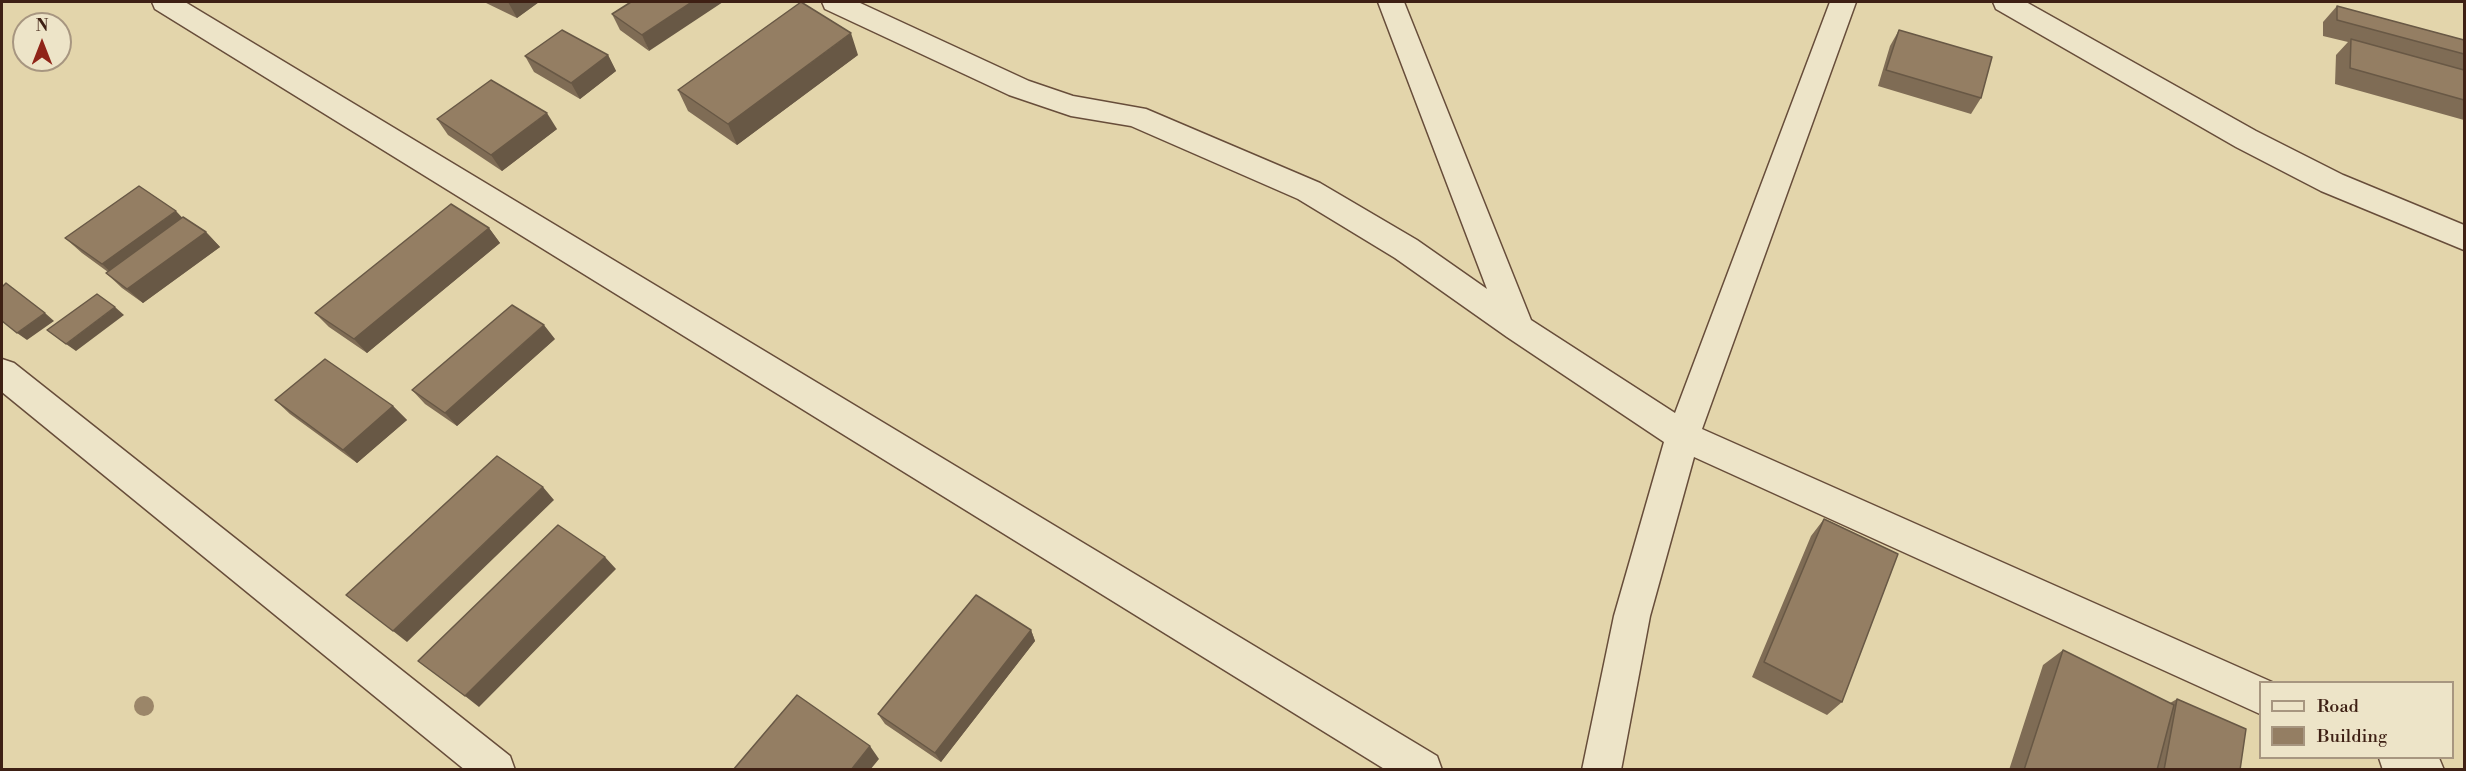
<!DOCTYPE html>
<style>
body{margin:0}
#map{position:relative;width:2466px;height:771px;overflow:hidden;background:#e3d5ab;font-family:"Libre Bodoni",serif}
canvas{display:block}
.frame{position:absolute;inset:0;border:3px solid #3e2014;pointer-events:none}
.legend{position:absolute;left:2259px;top:681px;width:195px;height:78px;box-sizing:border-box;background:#ede4c8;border:2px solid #a79680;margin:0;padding:8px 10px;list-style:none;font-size:18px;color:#3e2014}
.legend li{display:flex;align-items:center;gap:12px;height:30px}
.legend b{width:30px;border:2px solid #a79680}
.north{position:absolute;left:12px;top:12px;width:60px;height:60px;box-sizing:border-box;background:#ede4c8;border:2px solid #a79680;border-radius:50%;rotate:0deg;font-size:16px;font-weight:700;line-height:24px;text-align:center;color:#3e2014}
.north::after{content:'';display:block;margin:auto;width:21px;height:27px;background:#8f2418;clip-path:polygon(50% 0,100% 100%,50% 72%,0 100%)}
</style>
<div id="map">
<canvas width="2466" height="771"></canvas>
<div class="frame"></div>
<ul class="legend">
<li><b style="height:8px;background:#ede4c8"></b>Road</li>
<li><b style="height:16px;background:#947e63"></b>Building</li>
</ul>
<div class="north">N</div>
</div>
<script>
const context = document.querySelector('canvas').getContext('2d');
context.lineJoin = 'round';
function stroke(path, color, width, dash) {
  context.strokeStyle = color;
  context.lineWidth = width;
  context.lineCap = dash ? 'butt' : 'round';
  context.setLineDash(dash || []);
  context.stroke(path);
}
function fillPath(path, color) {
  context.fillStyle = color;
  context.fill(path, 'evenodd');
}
const minor = new Path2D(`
 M152,2h33l1252,754 5,14h-56l-1231,-761z
 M822,2h36l171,79 44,15 73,13 174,74 97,57 70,49 -109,-287h26l127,318 144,93 155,-411h26l-154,427 570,253h-12v32l-566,-257 -44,159 -29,154h-39l32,-154 50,-174 -157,-105 -112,-79 -97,-59 -167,-73 -60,-10 -62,-21 -184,-86z
 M1993,2h33l230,129 87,44 121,50v25l-143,-59 -85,-44 -240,-138z
 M2,359l12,4 496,393 5,14h-50l-463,-378z
 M2379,758h60l5,12h-61z`);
stroke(minor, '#674d3a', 3);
fillPath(minor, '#ede4c8');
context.fillStyle = '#9b8669';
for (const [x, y] of [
 [144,706]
]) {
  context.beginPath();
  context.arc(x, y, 10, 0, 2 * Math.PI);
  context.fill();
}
fillPath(new Path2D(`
 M484,2h55l-22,16z
 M631,2l18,49 -29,-21 -8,-16z
 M2337,6l127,34v80l-129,-36 1,-29 12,-13 -25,-6v-14z
 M1899,30l82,68 -10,16 -93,-28 12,-40z
 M608,55l8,16 -36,28 -46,-27 -9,-16z
 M858,55l-121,90 -49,-34 -10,-21z
 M437,119l120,10 -55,42 -54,-36z
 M182,218l24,14 14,15 -77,56 -21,-15 -16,-15 2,-1 -26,-19 -17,-15z
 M489,228l11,15 -133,110 -38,-26 -14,-14z
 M555,339l-98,87 -32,-22 -13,-14z
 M275,400l118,6 14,14 -50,43 -67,-49z
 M1824,519l18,183 -15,13 -75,-38 59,-141z
 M1031,630l4,11 -94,121 -56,-38 -7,-10z
 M2063,650l107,53 7,-4 63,71h-231l34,-105z`), '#7f6c55');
fillPath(new Path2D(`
 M508,2h31l-22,16z
 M692,2h31l-74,49 -7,-16z
 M851,33l7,22 -121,90 -9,-21z
 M608,55l8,16 -36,28 -9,-16z
 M547,113l10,16 -55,42 -11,-16z
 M176,211l15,16 -73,52 -16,-15z
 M489,228l11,15 -133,110 -13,-14z
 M206,232l14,15 -77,56 -16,-14z
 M115,307l9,8 -48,36 -10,-7z
 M45,313l9,8 -27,19 -10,-7z
 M544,325l11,14 -98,87 -12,-13z
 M393,406l14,14 -50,43 -14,-13z
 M543,487l11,13 -147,142 -14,-11z
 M605,557l11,12 -137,138 -14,-11z
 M1031,630l4,11 -94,121 -6,-9z
 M870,746l9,13 -9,11h-19z`), '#685845');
const building = new Path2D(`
 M631,2h61l-50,33 -30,-21z
 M801,2l50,31 -123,91 -50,-34z
 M2337,6l127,34v14l-127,-34z
 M562,30l46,25 -37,28 -46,-27z
 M1899,30l93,27 -11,41 -95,-28z
 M2351,39l113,31v30l-114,-32z
 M491,80l56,33 -56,42 -54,-36z
 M139,186l37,25 -74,53 -37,-26z
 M451,204l38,24 -135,111 -39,-26z
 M183,217l23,15 -79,57 -21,-16z
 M6,283l39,30 -28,20 -15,-12v-34z
 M97,294l18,13 -49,37 -19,-14z
 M512,305l32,20 -99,88 -33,-23z
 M325,359l68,47 -50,44 -68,-50z
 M497,456l46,31 -150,144 -47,-36z
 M1824,519l74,35 -56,148 -78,-40z
 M558,525l47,32 -140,139 -47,-35z
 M976,595l55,35 -96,123 -57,-39z
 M2063,650l111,55 -17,65h-133z
 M797,695l73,51 -19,24h-118z
 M2177,699l69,30 -6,41h-76z`);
fillPath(building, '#947e63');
stroke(building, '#685845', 1.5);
</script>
